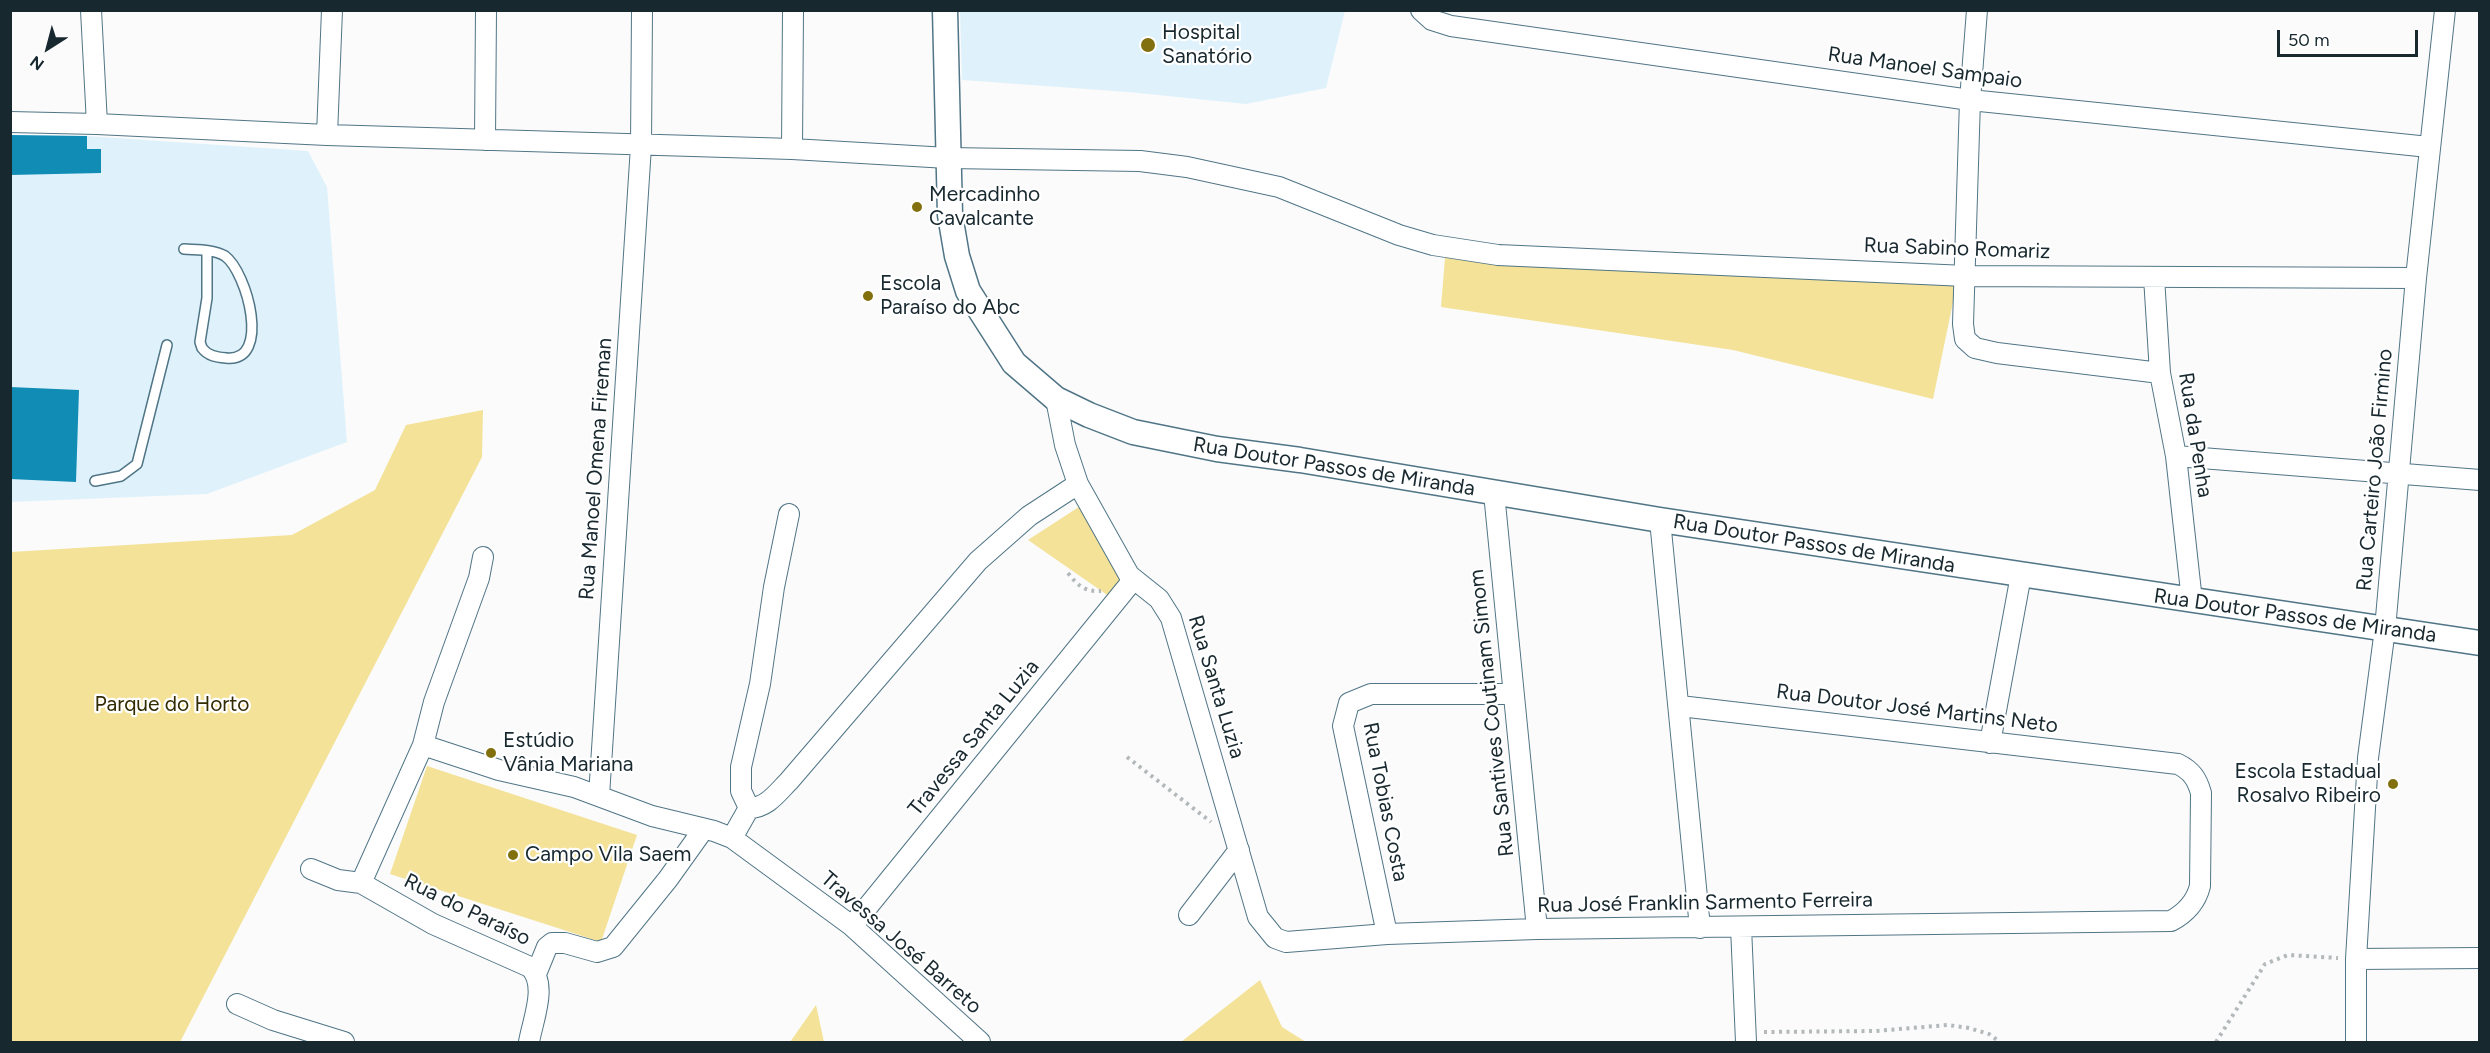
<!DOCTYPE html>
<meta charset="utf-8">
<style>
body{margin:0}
#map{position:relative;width:2490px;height:1053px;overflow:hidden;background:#fbfbfb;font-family:Figtree,sans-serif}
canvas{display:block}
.frame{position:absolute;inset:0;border:12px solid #18282f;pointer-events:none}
.north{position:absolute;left:18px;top:18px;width:60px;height:60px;-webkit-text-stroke:4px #fff;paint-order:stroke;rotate:216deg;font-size:16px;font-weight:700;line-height:24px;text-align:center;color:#18282f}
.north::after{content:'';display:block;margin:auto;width:21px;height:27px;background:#18282f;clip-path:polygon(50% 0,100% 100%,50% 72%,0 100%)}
.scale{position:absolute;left:2277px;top:30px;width:141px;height:27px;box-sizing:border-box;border:3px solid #18282f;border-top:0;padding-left:8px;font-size:18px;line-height:21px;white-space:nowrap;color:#18282f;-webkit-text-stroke:4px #fff;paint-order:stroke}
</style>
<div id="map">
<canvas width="2490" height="1053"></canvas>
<div class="frame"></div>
<div class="north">N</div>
<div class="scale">50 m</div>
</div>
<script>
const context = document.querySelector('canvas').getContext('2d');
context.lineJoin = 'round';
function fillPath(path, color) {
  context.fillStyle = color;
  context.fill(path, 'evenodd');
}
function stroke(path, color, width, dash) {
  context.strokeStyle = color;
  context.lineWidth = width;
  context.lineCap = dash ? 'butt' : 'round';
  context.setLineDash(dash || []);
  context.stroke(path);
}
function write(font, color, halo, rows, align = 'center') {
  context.font = font + ' Figtree,sans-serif';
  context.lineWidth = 4.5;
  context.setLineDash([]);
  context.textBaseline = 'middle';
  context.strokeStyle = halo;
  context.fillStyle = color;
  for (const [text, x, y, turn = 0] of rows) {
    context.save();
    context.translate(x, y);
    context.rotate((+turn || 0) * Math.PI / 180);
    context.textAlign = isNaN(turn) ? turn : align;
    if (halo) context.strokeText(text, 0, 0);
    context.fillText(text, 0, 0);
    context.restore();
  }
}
fillPath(new Path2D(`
 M960,11v-1l385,1 -19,77 -80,16 -118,-12 -166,-12z
 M10,135l77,1 221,15 19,36 20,255 -140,52 -196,8z`), '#dff2fb');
fillPath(new Path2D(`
 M1445,258l513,20 -25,121 -200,-49 -292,-43z
 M483,410l-1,47 -302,585h-169v-490l281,-17 83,-45 31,-65z
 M1085,503l42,83 -14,13 -85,-59z
 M427,766l210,69 -36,107 -211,-68z
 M1260,980l22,47 24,15h-125z
 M816,1005l8,37h-34z`), '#f3e298');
fillPath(new Path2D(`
 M10,135l77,1v13h14v24l-91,2z
 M10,387l69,3 -3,92 -66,-3z`), '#108cb5');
const service = new Path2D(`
 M184,249c13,1 29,0 41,7 22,16 47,107 1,102 -10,-1 -18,-2 -24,-10l-2,-6 7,-44v-47
 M95,481l26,-5 16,-12 30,-119`);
const minor = new Path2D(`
 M91,10l6,114
 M1421,10l11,10 19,6 519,74 459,47
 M1977,10l-7,90 -7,224 2,15 10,9 22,5 163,20
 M10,122l87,2 230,11 465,14 156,9 192,3 47,6 92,20 120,48 34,10 65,10 468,21 450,2
 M327,135l5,-125
 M485,140l1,-130
 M792,149l1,-139
 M2154,277l6,96 16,83 16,145
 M1056,399l9,46 13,39 51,91 30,24 12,19 87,299 17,21 11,4 101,-8 150,-5 634,-8c15,-8 25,-19 29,-35l1,-93c-4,-14 -9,-22 -23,-29l-498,-58
 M2176,456l304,24
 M1494,493l43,436
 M1660,520l40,408
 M1990,743l31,-168
 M423,745l76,25 75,17 78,29 62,15 18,7 120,88 128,116
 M599,796l42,-650 1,-136
 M749,808c18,0 28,-15 40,-27l189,-220 51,-45 49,-32
 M749,808l-8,-17v-24l19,-83 14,-97 15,-73
 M732,838l17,-30
 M311,869l27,11 23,3 72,41 97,43c18,18 3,52 -1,75
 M361,883l62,-138 11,-43 45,-124 4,-21
 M1189,915l50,-65
 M852,926l281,-346
 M1741,927l5,115
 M1387,934l-44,-208 6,-23 22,-9h142
 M2356,959l124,-1
 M536,974l11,-27 5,-4h13l32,9 16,-5 55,-68 35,-49
 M237,1004l36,16 71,22
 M2356,1042v-83l12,-201 17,-129 31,-351 29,-268`);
const tertiary = new Path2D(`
 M945,10l5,205 7,41 11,35 46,72 42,36 33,16 44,17 84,17 83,11 360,60 820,123`);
stroke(service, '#507586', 12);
stroke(minor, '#507586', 22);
stroke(tertiary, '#507586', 27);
stroke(new Path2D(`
 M1068,573c9,12 17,19 33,18
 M1127,757l84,65
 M1764,1032l112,-1 72,-6 21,3 20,6 11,8
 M2216,1042l49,-78 23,-9 50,3`), '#b3b8bb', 4, [3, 4.5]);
stroke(service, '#fff', 9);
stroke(minor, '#fff', 20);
stroke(tertiary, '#fff', 24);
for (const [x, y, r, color] of [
 [1148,45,8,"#82700f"],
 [917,207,6,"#82700f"],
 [868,296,6,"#82700f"],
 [491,753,6,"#82700f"],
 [2393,784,6,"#82700f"],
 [513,855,6,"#82700f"]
]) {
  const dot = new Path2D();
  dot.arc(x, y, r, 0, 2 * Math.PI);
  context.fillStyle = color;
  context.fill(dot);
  stroke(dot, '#fff', 2);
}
write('21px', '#18282f', '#fff', [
 ["Hospital",1162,33],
 ["Sanatório",1162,57],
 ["Mercadinho",929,195],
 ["Cavalcante",929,219],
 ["Escola",880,284],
 ["Paraíso do Abc",880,308],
 ["Estúdio",503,741],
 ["Vânia Mariana",503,765],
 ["Escola Estadual",2381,772,"right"],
 ["Rosalvo Ribeiro",2381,796,"right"],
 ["Campo Vila Saem",525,855]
], 'left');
write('21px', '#18282f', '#fff', [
 ["Rua Manoel Sampaio",1925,68,8],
 ["Rua Sabino Romariz",1957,249,2],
 ["Rua da Penha",2195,435,81],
 ["Rua Doutor Passos de Miranda",1334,467,9],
 ["Rua Manoel Omena Fireman",596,469,-86],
 ["Rua Carteiro João Firmino",2375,470,-85],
 ["Rua Doutor Passos de Miranda",1814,544,9],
 ["Rua Doutor Passos de Miranda",2295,616,8],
 ["Rua Santa Luzia",1216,687,73],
 ["Rua Doutor José Martins Neto",1917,709,7],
 ["Rua Santives Coutinam Simom",1492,713,-96],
 ["Travessa Santa Luzia",974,738,-51],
 ["Rua Tobias Costa",1385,802,79],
 ["Rua José Franklin Sarmento Ferreira",1705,903,-1],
 ["Rua do Paraíso",467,910,26],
 ["Travessa José Barreto",901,943,41]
]);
write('21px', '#332b02', '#fff', [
 ["Parque do Horto",172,705]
]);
</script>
